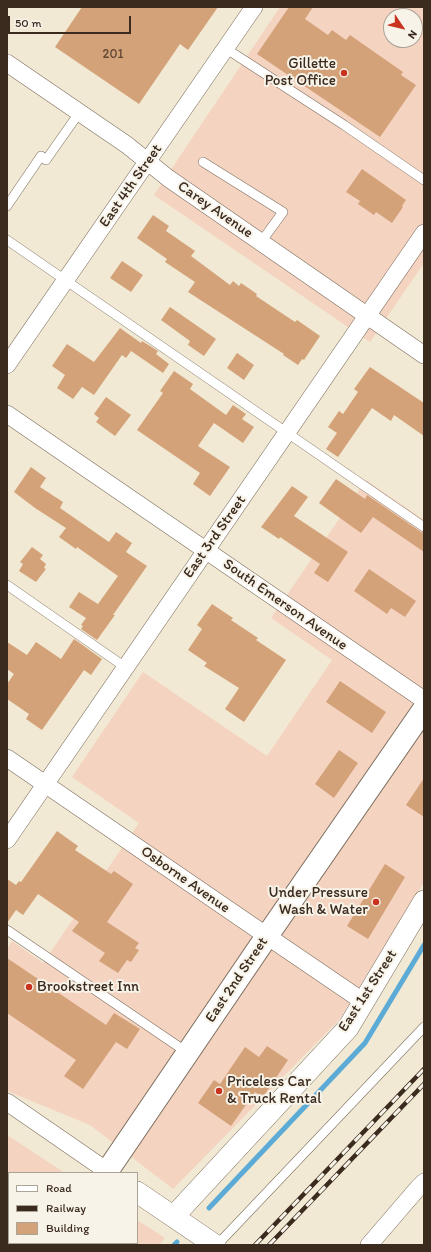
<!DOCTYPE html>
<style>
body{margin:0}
#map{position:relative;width:431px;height:1252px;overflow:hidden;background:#f1e9d3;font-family:Itim,sans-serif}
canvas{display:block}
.frame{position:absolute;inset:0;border:8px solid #3b2a1e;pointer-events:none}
.legend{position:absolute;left:8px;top:1172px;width:130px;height:72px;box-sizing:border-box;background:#f7f3e8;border:1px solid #aca397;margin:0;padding:5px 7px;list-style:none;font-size:12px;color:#3b2a1e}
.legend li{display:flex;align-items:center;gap:8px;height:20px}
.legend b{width:20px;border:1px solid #aca397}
.north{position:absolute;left:383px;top:8px;width:40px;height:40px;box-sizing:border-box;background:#f7f3e8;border:1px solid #aca397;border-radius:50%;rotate:125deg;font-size:11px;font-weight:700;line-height:16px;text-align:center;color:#3b2a1e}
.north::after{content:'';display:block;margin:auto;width:14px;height:18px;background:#c8321e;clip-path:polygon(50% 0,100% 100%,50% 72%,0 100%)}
.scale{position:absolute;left:8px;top:16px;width:123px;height:18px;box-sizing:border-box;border:2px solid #3b2a1e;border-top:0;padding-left:5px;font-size:12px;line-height:14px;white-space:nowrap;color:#3b2a1e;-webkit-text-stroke:3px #f7f3e8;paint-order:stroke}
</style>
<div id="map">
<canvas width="431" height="1252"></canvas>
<div class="frame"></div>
<ul class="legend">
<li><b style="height:5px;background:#fff"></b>Road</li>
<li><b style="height:5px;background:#3b2a1e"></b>Railway</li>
<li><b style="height:11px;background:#d4a279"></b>Building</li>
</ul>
<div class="north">N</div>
<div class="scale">50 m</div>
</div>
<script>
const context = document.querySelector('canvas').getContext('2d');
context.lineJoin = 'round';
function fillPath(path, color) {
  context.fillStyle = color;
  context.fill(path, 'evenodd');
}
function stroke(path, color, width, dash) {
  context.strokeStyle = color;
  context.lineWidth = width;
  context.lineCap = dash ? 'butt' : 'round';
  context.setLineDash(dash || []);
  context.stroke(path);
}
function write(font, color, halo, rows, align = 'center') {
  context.font = font + ' Itim,sans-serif';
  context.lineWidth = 4;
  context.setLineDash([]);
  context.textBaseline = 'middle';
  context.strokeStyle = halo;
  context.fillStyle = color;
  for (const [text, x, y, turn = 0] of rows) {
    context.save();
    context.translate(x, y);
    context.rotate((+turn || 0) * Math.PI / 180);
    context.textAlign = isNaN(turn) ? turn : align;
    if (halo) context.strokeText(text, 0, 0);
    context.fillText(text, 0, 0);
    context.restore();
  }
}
fillPath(new Path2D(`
 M280,7h144v256l-54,79 -216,-147zM391,16h24v24h-24z
 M366,480l58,40v362l-85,138 -166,169 -83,-64 -83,-34v-142l5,-8 31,22 96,-140 -67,-46 71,-105 124,84 65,-96 -61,-42z
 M7,1135l58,38h-56v70h128v-23l28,18 -6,7h-152z`), '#f5d3c1');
stroke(new Path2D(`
 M209,1208l156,-165 59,-98
 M174,1245l3,-3`), '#5cabd6', 5);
fillPath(new Path2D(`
 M82,7h136l-30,43 -8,-6 -41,60 -84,-57z
 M289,7h24l-8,12 23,16 4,-5 14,10 4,-5 53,37 -2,3 15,10 -36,52 -123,-83z
 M362,169l44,31 -4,6 1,1 -11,16 -16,-11 -2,3 -16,-11 2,-3 -14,-9z
 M153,215l16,11 -3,5 29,20 -4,5 39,29 3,-4 6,5 2,-3 16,11 -1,2 39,26 2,-2 23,16 -16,24 -2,-1 -4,6 -15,-10 1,-1 -96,-62 7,-10 -30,-20 2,-3 -30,-21z
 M122,261l21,14 -12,17 -21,-14z
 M170,307l46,32 -12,17 -16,-11 2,-4 -29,-21z
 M120,328l21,15 1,-2 16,10 -2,3 13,10 -6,9 -32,-22 -5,7 -4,-3 -28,40 -12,-8 -9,12 -16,-11 8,-13 -13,-9 15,-22 27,18z
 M237,353l17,12 -10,15 -17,-12z
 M370,367l54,36v33l-30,-21 -3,6 -19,-13 -34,49 -12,-8 11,-16 -9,-6 11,-16 4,3 15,-22 -4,-3z
 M174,371l19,13 -3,5 36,26 7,-10 13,9 -4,5 12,8 -11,16 -29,-20 -16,23 32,21 -20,29 -17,-12 7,-11 -63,-43 26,-37 -3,-2z
 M106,397l25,18 -16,21 -19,-14 3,-4 -5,-4z
 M31,467l15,11 -6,9 23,15 -3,6 49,34 7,-10 16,11 -6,9 21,14 -34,49h2l-18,25 -16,-11 2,-3 -2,-1 5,-7 -17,-11 10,-15 19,12 20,-28 -41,-29 -1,2 -17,-12 7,-9 -31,-20 -21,-16z
 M336,479l29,20 2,-4 54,37 3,1v19l-51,-35 -12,16 -42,-30z
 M292,486l16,11 -14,19 54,36 -20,30 -14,-9 6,-9 -40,-27 -1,2 -18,-12z
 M32,547l11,8 -3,4 6,5 -2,4 2,1 -10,13 -17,-11 4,-7 -3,-2z
 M369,569l47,32 -11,16 -14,-9 -4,6 -33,-23z
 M212,604l21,14 -2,2 27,18 -2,2 30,20 -42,62 -19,-13 14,-21 -35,-22 3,-3 -19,-13 14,-21 -5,-4z
 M74,639l28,20 -11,16 -7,-5 -42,60 -16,-11 3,-5 -22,-15v-15l7,-10 -7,-5v-27l20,13 9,-13 25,17z
 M340,681l46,31 -14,21 -46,-31z
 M339,750l19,13 -24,35 -19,-14z
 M424,778v39l-18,-12z
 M57,831l21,15 -3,4 36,24 3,-3 19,13 -26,38 32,21 -4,5 4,2 -8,12 -4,-2 -9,13 -19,-12 6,-8 -33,-22 7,-9 -41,-28 -15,21 -7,-5 -9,13v-44l9,6 3,-4 2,1z
 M385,864l20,13 -37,62 -21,-13z
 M7,958l99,67 8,-12 26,16 -13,20 -11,-7 -33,47 -19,-13 12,-16 -69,-47z
 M267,1046l21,14 -25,37 -8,-5 -24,34 -33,-23 16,-23 6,4 25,-37 14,10z`), '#d4a279');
const service = new Path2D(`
 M225,48l119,77 80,55
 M203,162l80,50 -22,30
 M7,206l34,-50 5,4 33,-47
 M7,240l417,287
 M7,585l118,82
 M7,930l181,123
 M217,1245l207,-218`);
const minor = new Path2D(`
 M7,63l120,82 41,33 256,177
 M7,365l247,-358
 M7,414l417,286
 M7,758l260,178 97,66
 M7,840l417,-607
 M7,1102l100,69
 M369,1245l49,-57 6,-6`);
const tertiary = new Path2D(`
 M137,1192l78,53
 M174,1216l174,-188 76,-127`);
const primary = new Path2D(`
 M106,1173l161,-237 157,-227
 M57,1245l2,-2`);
stroke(service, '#7b6d5d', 10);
stroke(minor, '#7b6d5d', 18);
stroke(tertiary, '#7b6d5d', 22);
stroke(primary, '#7b6d5d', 24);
stroke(service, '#fff', 9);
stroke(minor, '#fff', 17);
stroke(tertiary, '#fff', 21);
stroke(primary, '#fff', 22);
const rail = new Path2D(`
 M255,1245l169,-176
 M269,1245l155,-161`);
stroke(rail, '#3b2a1e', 4.5);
stroke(rail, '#f7f3e8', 3, [9]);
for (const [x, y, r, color] of [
 [344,73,4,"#c8321e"],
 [376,902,4,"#c8321e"],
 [29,987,4,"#c8321e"],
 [219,1091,4,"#c8321e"]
]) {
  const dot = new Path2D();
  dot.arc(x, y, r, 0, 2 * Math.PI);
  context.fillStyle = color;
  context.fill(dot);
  stroke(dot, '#f7f3e8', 1.5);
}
write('13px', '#614835', null, [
 ["201",113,55]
]);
write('15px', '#3b2a1e', '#f7f3e8', [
 ["Gillette",336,64],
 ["Post Office",336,81],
 ["Under Pressure",368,893],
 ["Wash & Water",368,910],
 ["Brookstreet Inn",37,987,"left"],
 ["Priceless Car",227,1082,"left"],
 ["& Truck Rental",227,1099,"left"]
], 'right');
write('15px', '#3b2a1e', '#f7f3e8', [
 ["East 4th Street",131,186,-55],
 ["Carey Avenue",215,210,35],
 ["East 3rd Street",215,537,-55],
 ["South Emerson Avenue",285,605,35],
 ["Osborne Avenue",185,880,35],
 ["East 2nd Street",237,980,-56],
 ["East 1st Street",368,991,-57]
]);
</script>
